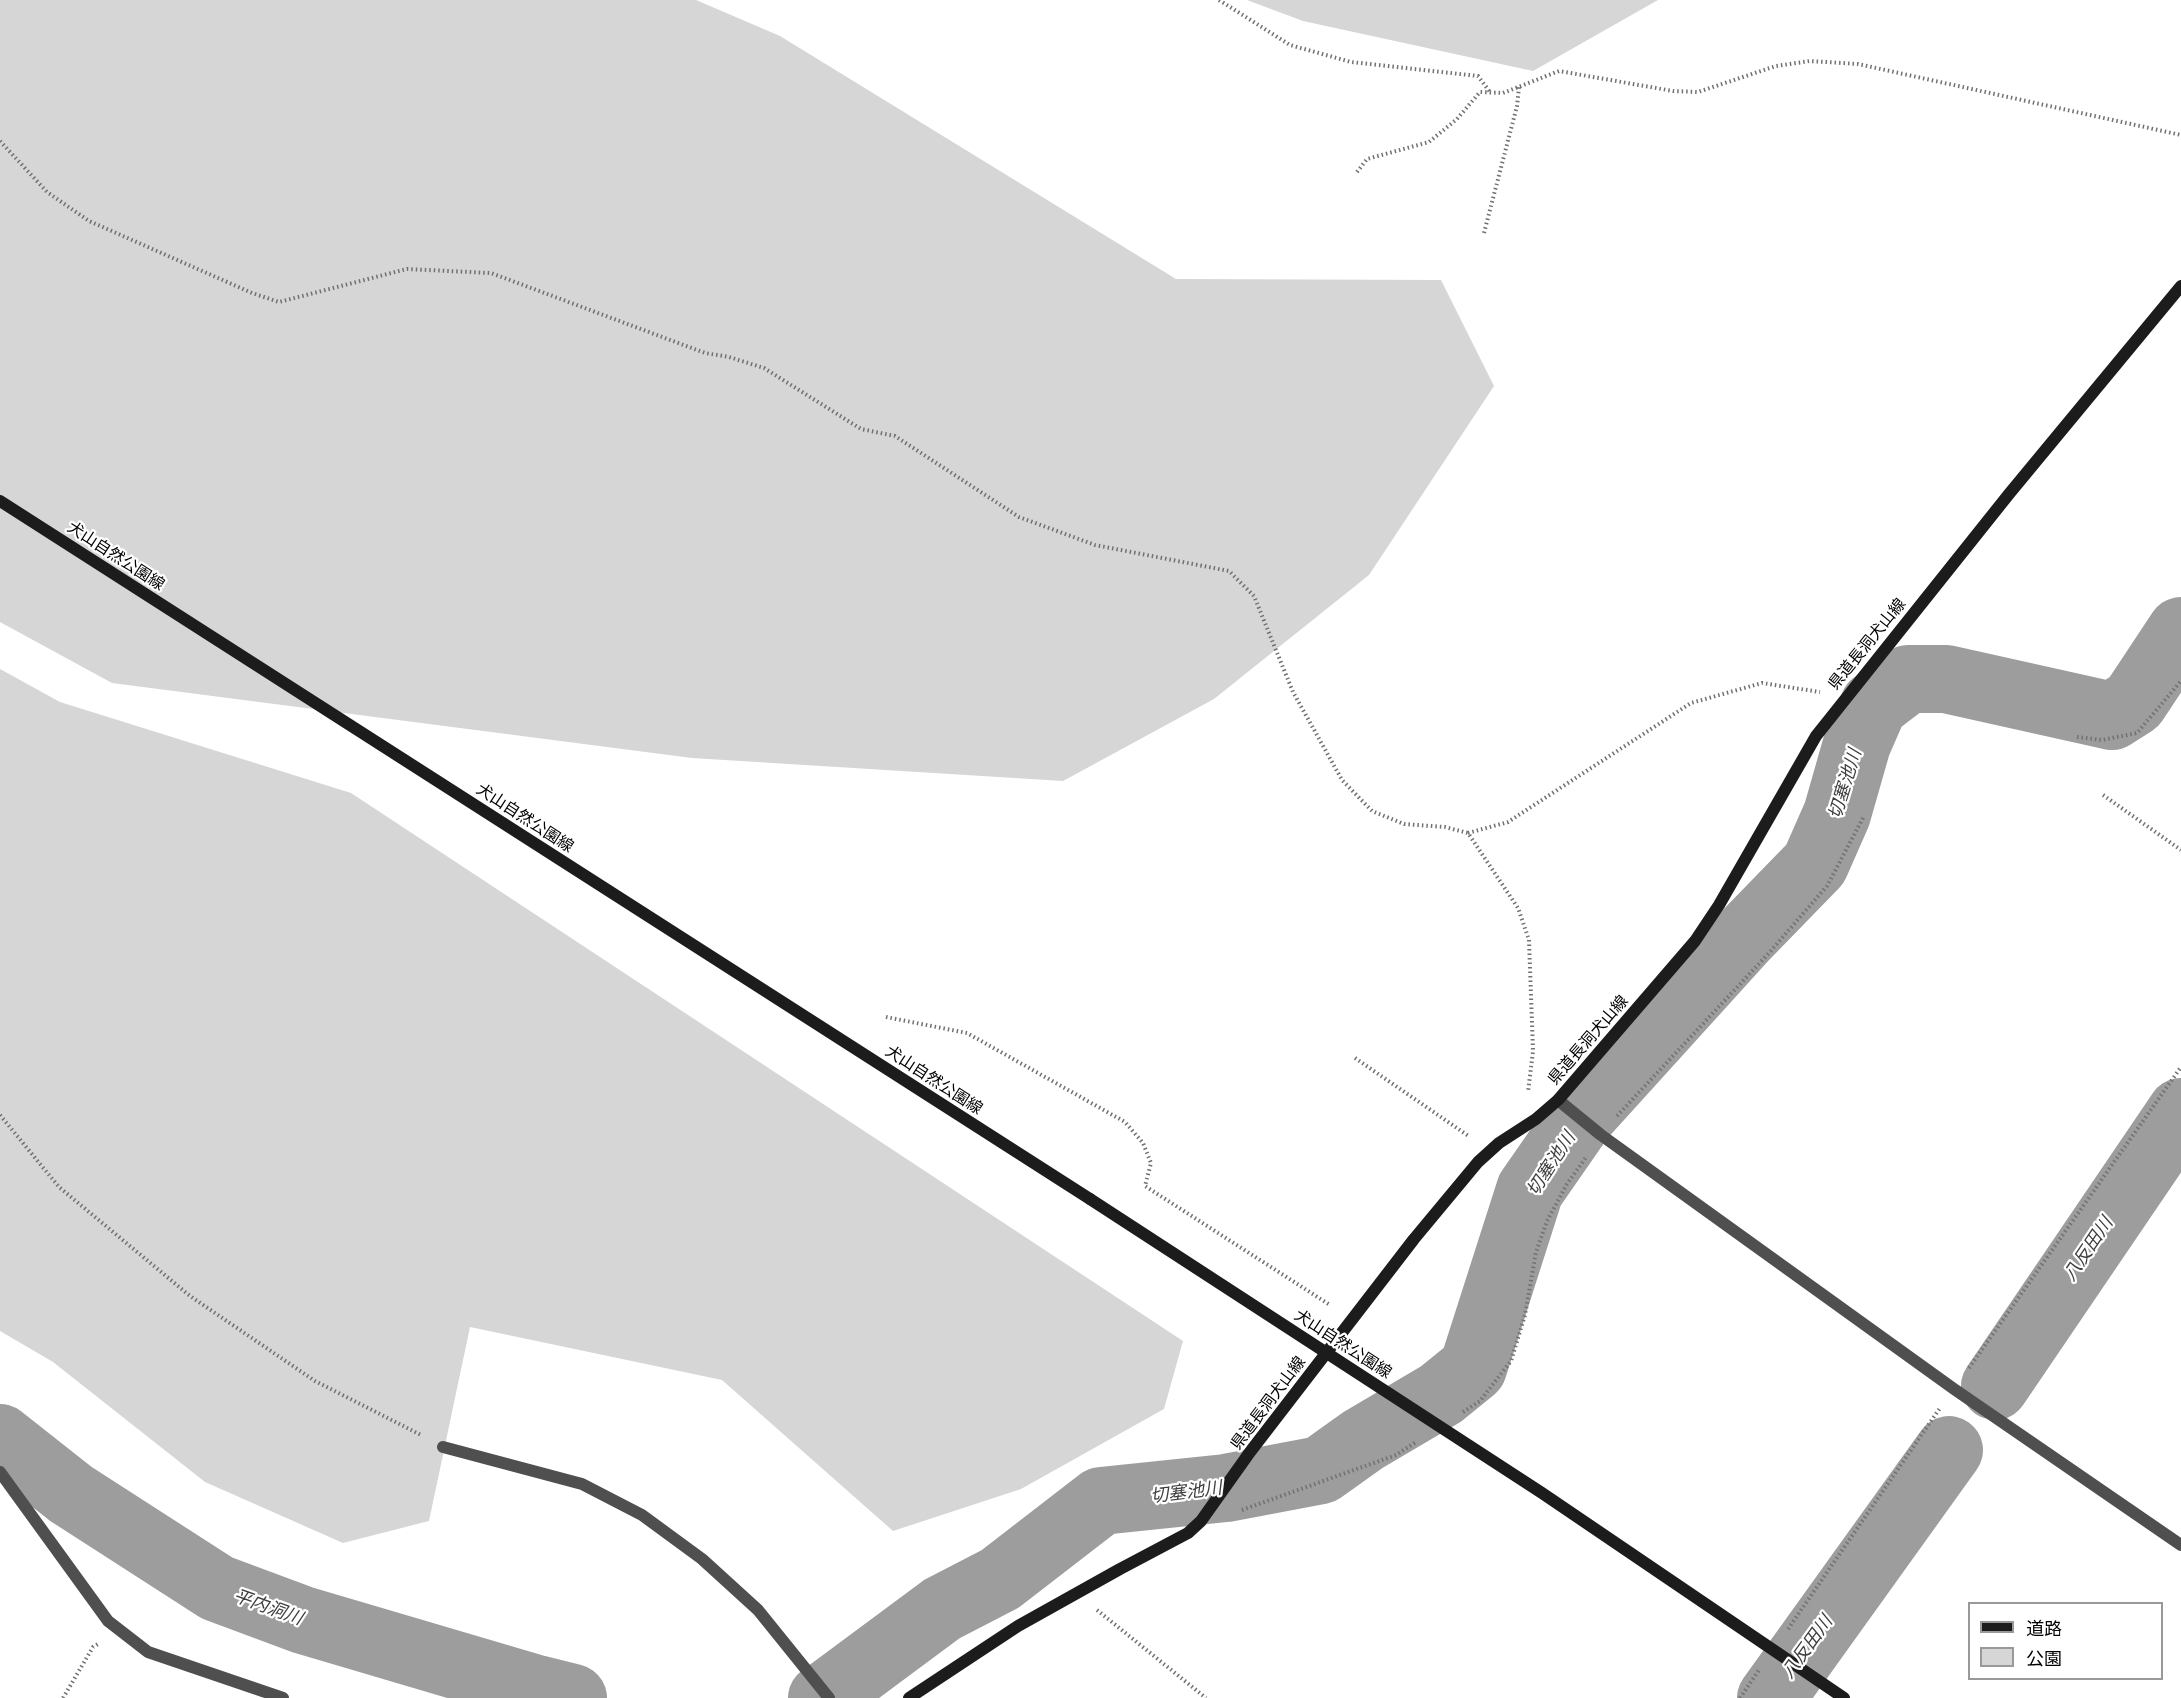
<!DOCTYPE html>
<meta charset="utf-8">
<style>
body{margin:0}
#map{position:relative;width:2181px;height:1698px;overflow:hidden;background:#fff;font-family:Lato,"Noto Sans JP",sans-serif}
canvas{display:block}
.legend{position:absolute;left:1968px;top:1602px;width:195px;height:78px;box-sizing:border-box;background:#fff;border:2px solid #999;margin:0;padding:8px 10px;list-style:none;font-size:18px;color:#000}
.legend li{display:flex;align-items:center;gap:12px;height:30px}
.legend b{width:30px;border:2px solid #999}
</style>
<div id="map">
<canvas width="2181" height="1698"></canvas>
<ul class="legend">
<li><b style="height:8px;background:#1c1c1c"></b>道路</li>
<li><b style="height:16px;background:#d6d6d6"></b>公園</li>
</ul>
</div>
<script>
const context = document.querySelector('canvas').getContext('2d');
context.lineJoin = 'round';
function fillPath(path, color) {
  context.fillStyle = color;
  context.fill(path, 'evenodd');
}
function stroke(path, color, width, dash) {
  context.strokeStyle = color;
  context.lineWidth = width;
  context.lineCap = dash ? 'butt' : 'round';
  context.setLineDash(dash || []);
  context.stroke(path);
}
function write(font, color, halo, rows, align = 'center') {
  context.font = font + ' Lato,"Noto Sans JP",sans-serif';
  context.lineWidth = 4.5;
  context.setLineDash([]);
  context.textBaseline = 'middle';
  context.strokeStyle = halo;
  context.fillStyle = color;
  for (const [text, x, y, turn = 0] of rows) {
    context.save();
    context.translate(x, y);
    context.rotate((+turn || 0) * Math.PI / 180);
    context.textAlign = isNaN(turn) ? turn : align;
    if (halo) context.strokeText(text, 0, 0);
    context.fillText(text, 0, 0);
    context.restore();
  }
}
fillPath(new Path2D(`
 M0,0h696l84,36 396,243 265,1 53,106 -125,189 -155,124 -151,82 -371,-23 -580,-75 -112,-61z
 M1247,0h411l-125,71 -230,-50z
 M0,669l60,33 291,91 832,548 -19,68 -143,80 -128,42 -171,-151 -252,-53 -41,194 -86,22 -138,-61 -152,-120 -53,-31z`), '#d6d6d6');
stroke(new Path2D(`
 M1995,1386l186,-274
 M0,1438l71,56 146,94 86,32 234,69 36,9
 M822,1698l120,-89 58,-30 101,-78 125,-13 95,-18 42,-30 78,-46 32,-26 57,-178 50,-72 165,-182 70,-72 22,-50 20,-70 17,-39 34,-26h38l166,37 22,-14 47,-71
 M1771,1698l178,-248`), '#9d9d9d', 68);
stroke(new Path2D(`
 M1219,0l71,45 61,17 127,14 12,16
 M0,141l47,51 42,29 163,72 27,9 128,-33 84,4 214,80 24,4 35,11 97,61 34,7 124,81 76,28 134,26 25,25 39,96 49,88 30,31 32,13 41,3 23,6 50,75 11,32 4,111 -5,41
 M1357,172l10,-13 62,-17 28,-23 23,-27 23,1 56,-22 114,20 25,1 78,-26 34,-5 48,3 323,71
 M1484,233l33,-127 2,-19
 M2077,737l25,3 35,-7 44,-52
 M2103,795l78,55
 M1468,833l40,-11 183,-119 71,-20 58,9
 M886,1017l81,16 158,89 18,21 8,20 -6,23 185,119
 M1355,1058l115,79
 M0,1115l59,72 131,109 125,85 106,54
 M1617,1116l152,-163 58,-67 37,-70
 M1969,1368l212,-301
 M1463,1412l17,-11 31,-40 14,-46 11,-63 11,-31 20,-37 20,-28
 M1242,1510l154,-55 20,-13
 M1097,1610l109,88
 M1788,1629l152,-221
 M63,1698l30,-51 5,-3
 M1740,1698l19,-28`), '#717171', 4, [1.5, 3]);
stroke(new Path2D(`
 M1558,1100l43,35 353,254 227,156
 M443,1447l139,37 60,31 60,44 56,51 71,88
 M0,1472l108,149 40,31 135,46`), '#4f4f4f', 12);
stroke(new Path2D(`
 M0,501l1090,698
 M909,1698l109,-72 102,-57 68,-36 13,-12 49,-69 164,-213 64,-77 21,-19 37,-24 22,-19 137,-159 24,-36 97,-169 193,-242 172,-208`), '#1c1c1c', 12);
stroke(new Path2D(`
 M1090,1199l452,294 302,205`), '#1c1c1c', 12);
write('16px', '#000', '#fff', [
 ["犬山自然公園線",116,556,33],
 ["県道長洞犬山線",1867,644,-51],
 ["犬山自然公園線",525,818,33],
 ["県道長洞犬山線",1588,1040,-49],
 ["犬山自然公園線",934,1080,33],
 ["犬山自然公園線",1343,1344,33],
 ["県道長洞犬山線",1268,1403,-53]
]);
write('italic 18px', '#3e3e3e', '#fff', [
 ["切塞池川",1845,784,-73],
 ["切塞池川",1551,1164,-57],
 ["八反田川",2088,1249,-56],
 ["切塞池川",1186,1492,-7],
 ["平内洞川",268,1607,20],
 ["八反田川",1807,1647,-54]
]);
</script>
